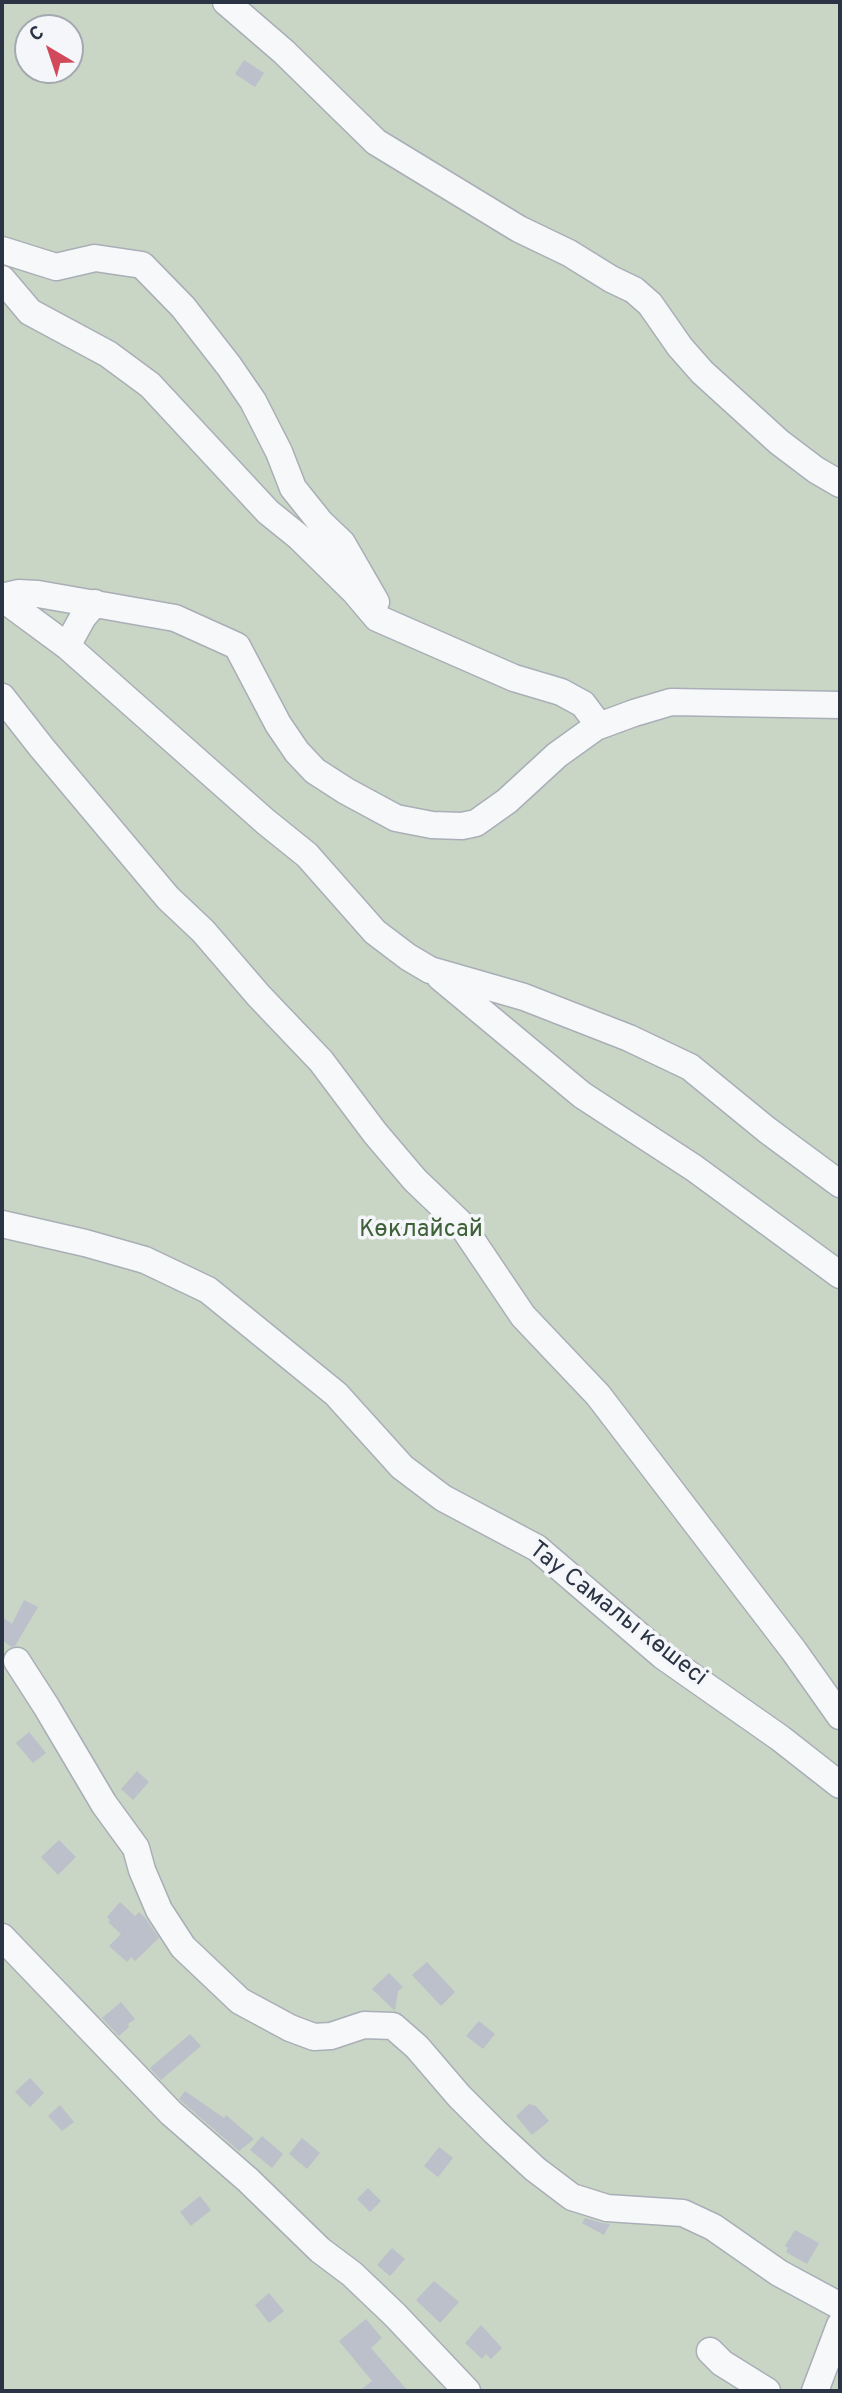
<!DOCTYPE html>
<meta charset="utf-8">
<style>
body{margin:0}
#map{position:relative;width:842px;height:2393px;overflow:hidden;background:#e4e7ec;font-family:Overpass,sans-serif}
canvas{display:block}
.frame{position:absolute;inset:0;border:4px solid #2b3445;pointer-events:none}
.north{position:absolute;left:14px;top:14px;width:70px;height:70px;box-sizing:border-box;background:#f4f6f9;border:2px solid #a4a8b1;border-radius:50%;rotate:321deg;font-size:19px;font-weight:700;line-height:28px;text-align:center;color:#2b3445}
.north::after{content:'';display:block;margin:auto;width:24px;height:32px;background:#d1495b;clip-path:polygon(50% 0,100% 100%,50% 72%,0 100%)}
</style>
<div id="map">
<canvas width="842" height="2393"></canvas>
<div class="frame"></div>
<div class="north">С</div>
</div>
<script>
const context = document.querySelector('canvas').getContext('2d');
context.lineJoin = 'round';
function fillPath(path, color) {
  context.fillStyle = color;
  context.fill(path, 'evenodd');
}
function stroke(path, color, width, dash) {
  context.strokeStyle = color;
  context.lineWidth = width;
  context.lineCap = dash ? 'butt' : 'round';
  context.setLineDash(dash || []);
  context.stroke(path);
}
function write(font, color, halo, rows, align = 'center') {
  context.font = font + ' Overpass,sans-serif';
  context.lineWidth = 7;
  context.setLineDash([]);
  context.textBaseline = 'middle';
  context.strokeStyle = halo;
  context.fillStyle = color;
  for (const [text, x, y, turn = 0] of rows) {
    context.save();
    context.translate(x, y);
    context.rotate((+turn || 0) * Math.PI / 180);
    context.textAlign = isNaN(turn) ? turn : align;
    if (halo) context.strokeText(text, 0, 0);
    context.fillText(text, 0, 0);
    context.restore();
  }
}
fillPath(new Path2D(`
 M2,2h838v2389h-838zM28,28h42v42h-42z`), '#c9d6c5');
fillPath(new Path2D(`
 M244,60l20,13 -9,14 -20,-13z
 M24,1600l14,7 -23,39 -4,1 -9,-7v-23l10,7z
 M29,1732l17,21 -13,10 -17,-20z
 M137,1771l12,11 -16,18 -12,-11z
 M59,1840l17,17 -18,18 -17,-18z
 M120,1902l15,14 4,-4 7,7 13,19 -24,23 -4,-4 -4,5 -18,-16 12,-12 -13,-12 2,-2 -3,-3z
 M427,1962l28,30 -14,14 -29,-31z
 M389,1973l14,14 -5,4 -3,20 -23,-22z
 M121,2002l14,17 -7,5 1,3 -10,9 -17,-18z
 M479,2021l16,13 -12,15 -17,-13z
 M190,2034l11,12 -40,34 -11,-12z
 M30,2078l14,15 -14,14 -15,-15z
 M185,2091l39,27 2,-3 28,24 -15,12 -60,-52z
 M529,2104l7,2 13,15 -17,14 -16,-19z
 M60,2105l14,17 -12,9 -14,-15z
 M262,2136l21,18 -11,14 -22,-18z
 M302,2138l18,15 -13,16 -18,-15z
 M439,2147l14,11 -15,19 -14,-11z
 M368,2188l13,13 -11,11 -13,-13z
 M200,2196l11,14 -20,16 -11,-14z
 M585,2218l17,5 8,1 -6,11 -22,-12z
 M795,2230l24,13 -12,21 -21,-12 2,-4 -3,-2z
 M392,2248l13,11 -15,17 -13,-11z
 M434,2281l25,21 -19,21 -24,-23z
 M269,2293l15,18 -15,12 -14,-18z
 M366,2319l16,19 -11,10 37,43h-49l13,-10 -33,-40z
 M481,2325l21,23 -11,11 -5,-5 -4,5 -17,-16z`), '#bbc0ca');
const minor = new Path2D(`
 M226,2l58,50 92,90 143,87 50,24 42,26 23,11 16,14 30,43 22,25 77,70 37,28 24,14
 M2,250l54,17 39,-9 47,7 41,42 46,59 24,35 26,51 14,36 28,35 21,20 34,59
 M2,279l28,33 78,42 42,31 118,127 31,25 56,55 22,26 137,60 47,14 22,12 12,16 1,7
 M2,597l16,-4 20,1 137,24 62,28 41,78 19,28 18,19 31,20 50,27 36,7 30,1 14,-3 31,-22 50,-46 39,-28 38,-14 37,-11 169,3
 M2,598l65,48 199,176 41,33 68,77 33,25 22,13 94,27 105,41 61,29 77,63 73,54
 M67,646l16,-29 12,-14
 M2,697l40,51 126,150 35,33 56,65 62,65 54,72 40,47 46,44 62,92 75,79 196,256 46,65
 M440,977l142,118 112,73 146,107
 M2,1224l83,19 60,17 63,30 128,104 66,73 41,31 94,50 126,108 117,82 60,47
 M17,1661l29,45 58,98 32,44 6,22 17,40 24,37 57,54 50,27 24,9 17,-1 33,-11 29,1 24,21 42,49 36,36 40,37 37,28 35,11 76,5 30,14 66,46 61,33
 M2,1937l169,176 77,67 72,70 32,24 43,41 72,76
 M710,2351l12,12 45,28
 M815,2391l25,-66`);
stroke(minor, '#a9aeb7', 29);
stroke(minor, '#f7f8fa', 26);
write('24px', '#3f6138', '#f4f6f9', [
 ["Көклайсай",421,1231]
]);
write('24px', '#2b3445', '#f4f6f9', [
 ["Тау Самалы көшесі",617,1615,38]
]);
</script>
